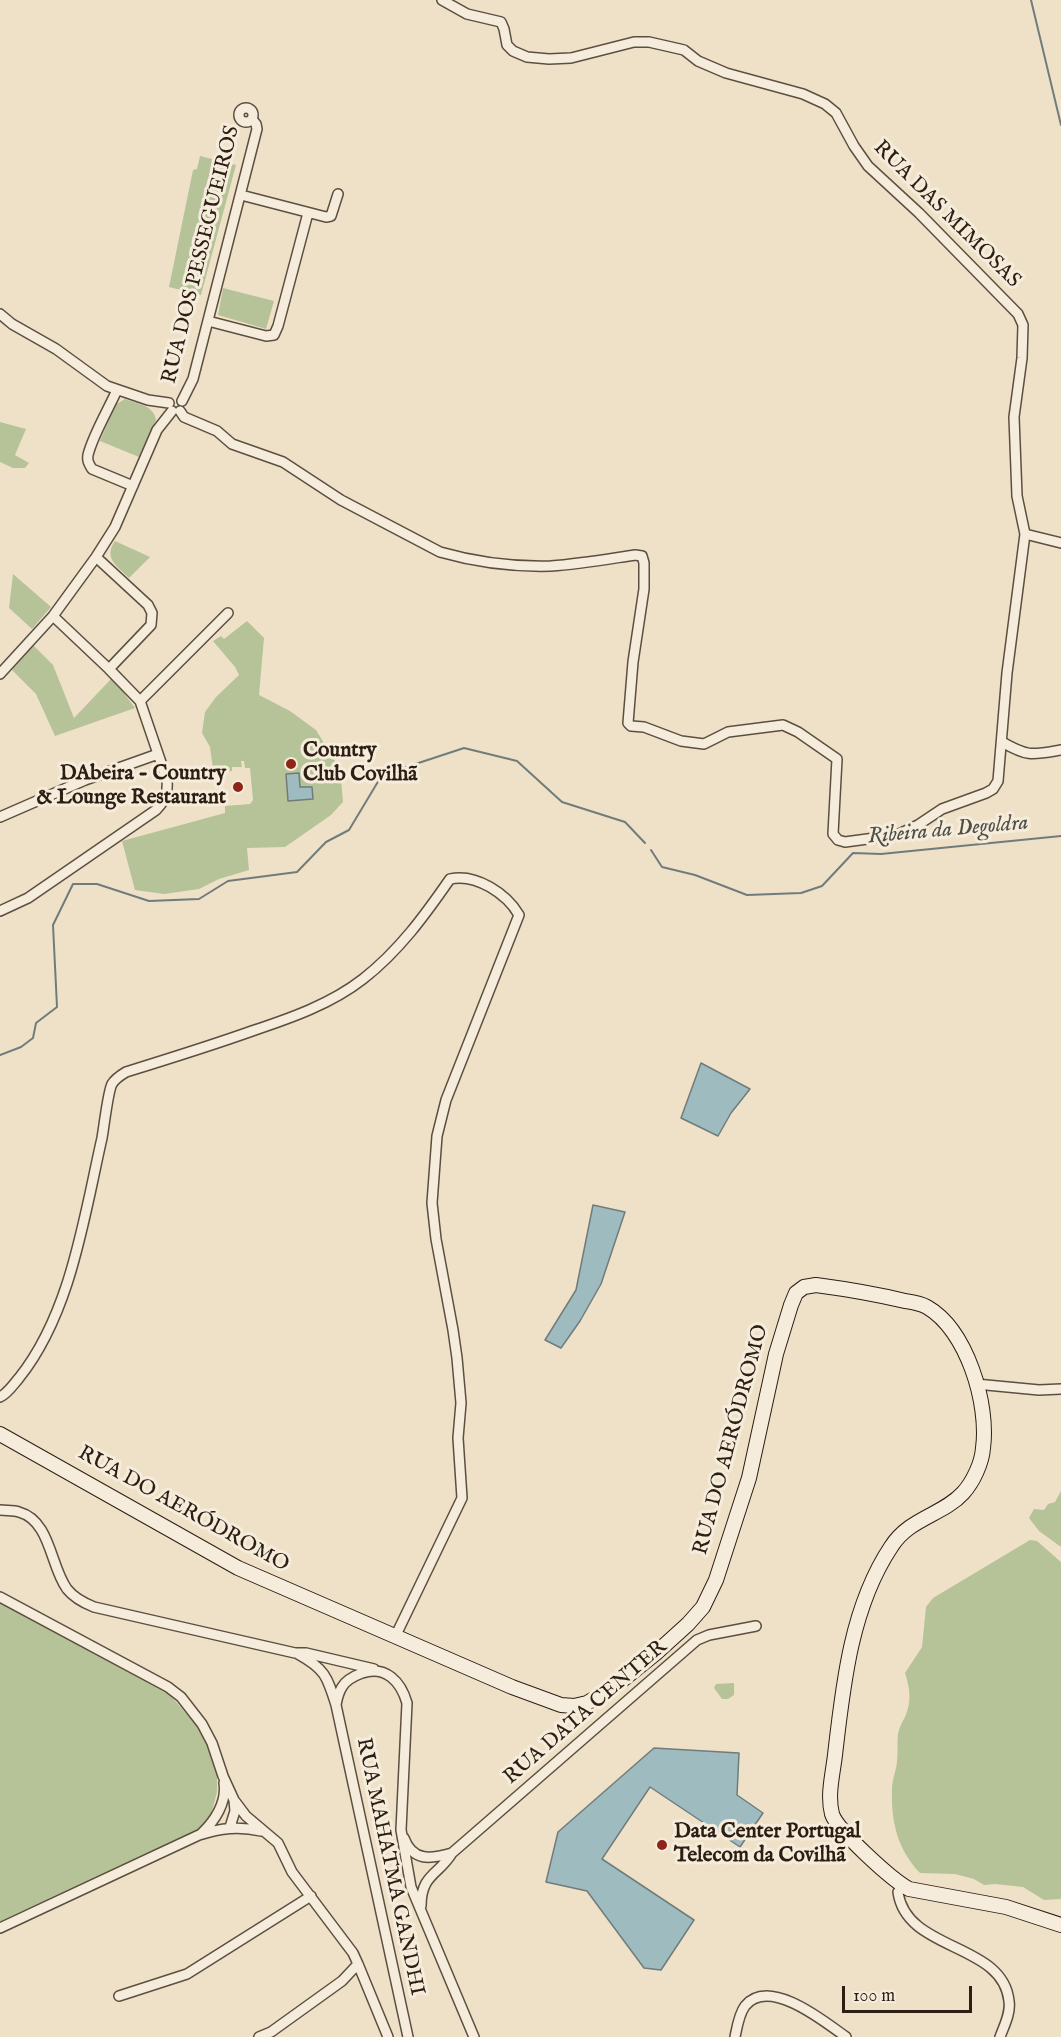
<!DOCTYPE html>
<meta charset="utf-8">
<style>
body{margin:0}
#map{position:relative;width:1061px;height:2037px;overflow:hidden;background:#efe1c8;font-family:"IM FELL English",serif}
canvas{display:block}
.scale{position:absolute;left:842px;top:1986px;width:130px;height:27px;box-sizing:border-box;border:3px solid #2c1e13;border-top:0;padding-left:8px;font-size:18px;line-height:21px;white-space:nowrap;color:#2c1e13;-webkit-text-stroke:4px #f5ecdb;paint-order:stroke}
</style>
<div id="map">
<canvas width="1061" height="2037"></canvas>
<div class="scale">100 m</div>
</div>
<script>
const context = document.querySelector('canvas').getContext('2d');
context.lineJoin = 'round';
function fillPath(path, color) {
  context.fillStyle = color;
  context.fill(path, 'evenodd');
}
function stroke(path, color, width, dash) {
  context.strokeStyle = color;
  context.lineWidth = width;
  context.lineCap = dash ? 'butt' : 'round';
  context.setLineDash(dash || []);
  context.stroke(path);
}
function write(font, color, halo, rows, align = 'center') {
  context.font = font + ' "IM FELL English",serif';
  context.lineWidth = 6;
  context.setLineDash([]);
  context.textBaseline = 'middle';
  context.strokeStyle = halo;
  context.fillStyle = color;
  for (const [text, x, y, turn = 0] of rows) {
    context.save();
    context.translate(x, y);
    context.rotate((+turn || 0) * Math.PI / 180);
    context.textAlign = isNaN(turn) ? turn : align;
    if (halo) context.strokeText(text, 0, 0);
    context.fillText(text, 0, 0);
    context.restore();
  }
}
fillPath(new Path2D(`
 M200,156l36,9 -35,130 -32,-8 24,-117 4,-1z
 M223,288l51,13 -8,28 -48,-14z
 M125,399c12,5 29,6 31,21l-17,37 -39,-16 15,-36z
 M0,422l26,7 -11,26 14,8 -4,5h-12l-13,-6z
 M115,541l35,16 -21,21c-12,-12 -26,-20 -14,-37z
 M13,574l38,33 -19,22 -23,-21z
 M247,621l17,17 -5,57 31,16 26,19 24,39 3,33 -12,13 -46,32 -38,1 2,22 -30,9 -20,10 -35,5 -29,-4 -13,-49 103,-28v-7l25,-2 3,-4 -3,-32h-5l-1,-7h-3l1,6h-10v4l-10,1 1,5 -5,3 -2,-11h-3l-3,-22 -8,-14 3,-21 11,-15 23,-22 -4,-8 -22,-26 8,-5 3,3z
 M33,645l20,20 21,53 37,-39 10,10 14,19 -80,28 -19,-42 -24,-24z
 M1061,1491v56l-22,-16 -10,-13 5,-9 10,1 4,-6 7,-2z
 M1030,1540l7,1 24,21v337l-17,1 -21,-13 -28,-3 -11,1 -10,-6 -19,-5 -35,-1c-23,-24 -29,-52 -28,-84 0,-9 4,-18 5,-27 1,-9 0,-19 1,-28 1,-6 4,-12 7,-17 7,-17 5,-27 0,-44l17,-26 4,-40 7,-9z
 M0,1602l170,93 32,37 15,36v24l-6,23 -7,13c-68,34 -137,64 -204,97z
 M734,1683v12l-6,4h-6l-8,-11 2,-4z`), '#b6c399');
const water = new Path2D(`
 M299,773l1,14h12l1,12 -25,2 -2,-27z
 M701,1063l49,26 -19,24 -13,23 -37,-18z
 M593,1205l32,7 -24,72 -21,37 -19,27 -16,-8 31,-50z
 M654,1748l85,5 -2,42 26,18 -23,34 -90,-60 -48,72 92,61 -33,50 -17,-2 -57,-77 -41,-9 12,-50z`);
fillPath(water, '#9ebbc0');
stroke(water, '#707c7b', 1.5);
stroke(new Path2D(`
 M1031,0l30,125
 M651,850l11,17 33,8 52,20 54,-2 21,-7 31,-33 28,1 180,-18
 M0,1055l21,-8 12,-9 3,-15 21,-16 -4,-82 20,-41h24l52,17 50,-2 29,-18 69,-9 29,-30 23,-12 33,-55 82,-27 53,13 45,41 63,20 20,21`), '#707c7b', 2);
const minor = new Path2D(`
 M239 115a7 7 0 1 1 14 0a7 7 0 1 1-14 0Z
 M241,195l85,22 5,-1 7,-22
 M0,314l12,10 44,25 51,37 41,14 21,3
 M208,321l58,15 8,-1 4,-9 30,-113
 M117,390c-8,18 -25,47 -29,65 -1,6 1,9 4,14l41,17
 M182,401l11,-22 64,-250 -1,-5 -4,-5
 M180,411l4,6 33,14 15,13 51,18 58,38 99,52c35,10 75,15 111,14 28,-2 57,-7 84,-11l7,1 2,7v26l-11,73 -5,61 3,3 13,1 37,14 23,3 24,-12 55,-7 15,7 39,27 -4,75 5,6 7,2 52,-7 21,-10 24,-16 44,-16 7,-4 5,-8 9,-108 18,-139 -8,-38 -3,-79 8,-59 1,-33 -5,-11 -99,-101 -51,-47 -14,-20 -18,-33 -11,-9 -22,-10 -77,-21 -28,-12 -14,-11 -35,-8h-15l-63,16 -22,1 -22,-2 -14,-6 -6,-6 -3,-16 -3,-7 -34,-8 -25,-14
 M1025,534l36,9
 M96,557l52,48 4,8 -1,12 -42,44
 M0,674l53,-58 43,-59 19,-30 42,-97 15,-19
 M140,701l88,-88
 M1002,742c26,15 30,13 59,8
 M0,817l85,-37 73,-26
 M0,911l28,-13 128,-88c10,-10 12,-17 11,-30l-27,-79 -31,-32 -56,-53
 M976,1384l63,6 22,-1
 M0,1397c8,-4 13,-12 19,-19 52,-65 65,-161 83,-240 2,-11 6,-47 10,-54 3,-5 9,-9 14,-12 42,-13 84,-26 126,-41 39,-13 79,-27 111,-52 36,-28 62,-64 87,-100 26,-6 57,15 69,36l-73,185 -9,36 -5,67 4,36 17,91 4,28 4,45 -3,35 4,60 -67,139
 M0,1510c6,1 13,0 19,2 32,9 31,54 48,77 7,9 17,14 27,18l201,46h11l68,16
 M0,1597l168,90 13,10 21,27 10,19 11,33 11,24 12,16 32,27 14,29 61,81 5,11 -16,17 -71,51 -12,5
 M298,1654c27,15 29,22 38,51
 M230,1827l5,-16 -1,-11
 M201,1834c14,-13 26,-32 23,-51
 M404,1838c9,24 27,21 48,15
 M902,1886l-4,6c8,60 105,50 111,109 2,12 -5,25 -9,36
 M421,1906c0,-32 18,-31 31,-53l245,-213 12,-5 47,-9
 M0,1928l199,-93c22,-7 40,-9 62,-4
 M358,1964l30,73
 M119,1996l68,-22 124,-78
 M408,2037l-72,-332c1,-6 3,-13 6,-18 4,-7 12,-11 20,-14 24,-8 39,9 45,30l-6,127 10,57 63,150
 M735,2037c2,-10 4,-23 10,-31 24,-30 80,16 101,31`);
const secondary = new Path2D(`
 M0,1434l238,134 274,119 49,18 13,1 13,-3 28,-17 41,-33 32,-29 15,-17 13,-27 33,-102 27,-124 15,-49 5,-12 8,-6 12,-2c30,4 60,9 89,16 7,1 15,2 22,6 40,23 62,97 56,141 -1,15 -10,34 -20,45 -20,22 -54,25 -72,54 -40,60 -48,138 -56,208 -2,18 -8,40 -3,59 5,16 60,66 77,75l97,18 55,18`);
stroke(minor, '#5d4f40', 12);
stroke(secondary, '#2c1e13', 16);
stroke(minor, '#f5ecdb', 9);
stroke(secondary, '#f5ecdb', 14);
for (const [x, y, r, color] of [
 [291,764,6,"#8f2418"],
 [238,787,6,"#8f2418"],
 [662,1845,6,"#8f2418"]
]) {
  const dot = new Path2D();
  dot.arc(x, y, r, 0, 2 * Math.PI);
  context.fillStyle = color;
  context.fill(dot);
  stroke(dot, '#f5ecdb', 2);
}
write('21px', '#2c1e13', '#f5ecdb', [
 ["RUA DAS MIMOSAS",946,215,45],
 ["RUA DOS PESSEGUEIROS",202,255,-76],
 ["RUA DO AERÓDROMO",732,1440,-75],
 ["RUA DO AERÓDROMO",183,1510,29],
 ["RUA DATA CENTER",586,1713,-41],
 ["RUA MAHATMA GANDHI",389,1867,78]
]);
write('bold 21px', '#2c1e13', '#f5ecdb', [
 ["Country",303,752],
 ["Club Covilhã",303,776],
 ["DAbeira - Country",226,775,"right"],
 ["& Lounge Restaurant",226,799,"right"],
 ["Data Center Portugal",674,1833],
 ["Telecom da Covilhã",674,1857]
], 'left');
write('italic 22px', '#4e4d47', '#f5ecdb', [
 ["Ribeira da Degoldra",948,831,-5]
]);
</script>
